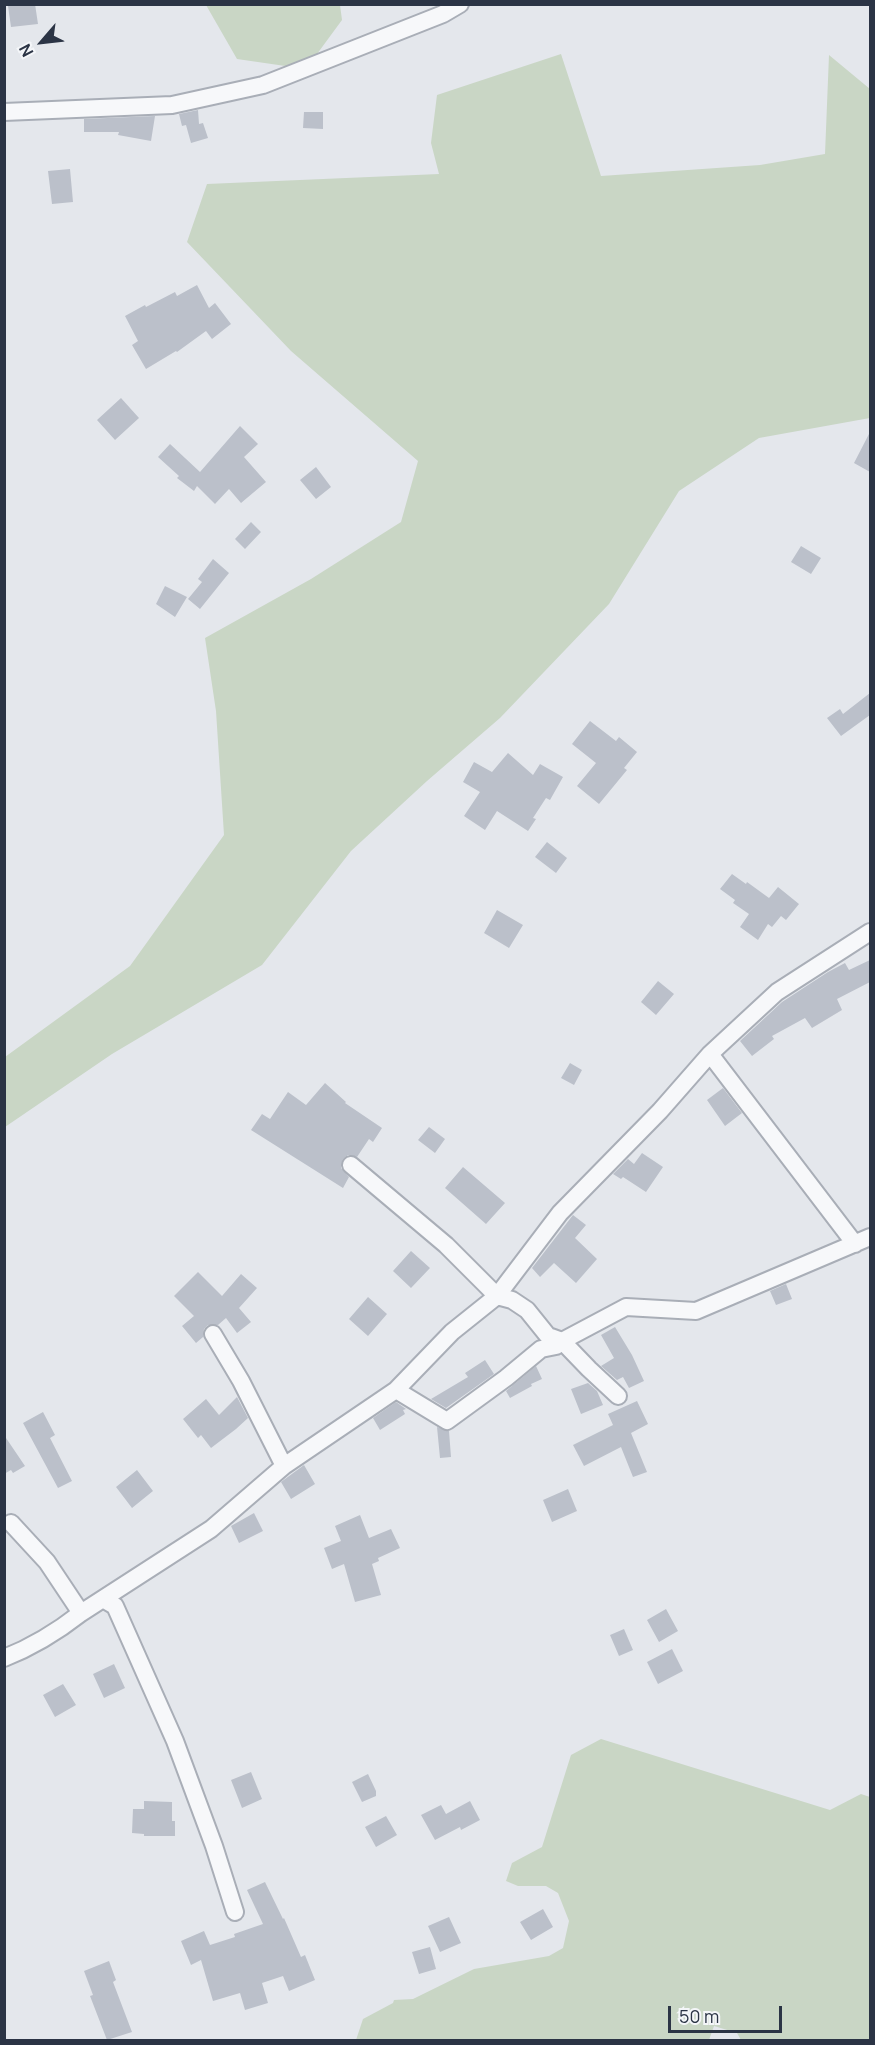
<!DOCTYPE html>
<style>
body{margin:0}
#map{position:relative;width:875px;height:2045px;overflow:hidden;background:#e4e7ec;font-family:Manrope,sans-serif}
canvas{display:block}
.frame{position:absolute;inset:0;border:6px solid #2b3445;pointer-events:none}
.north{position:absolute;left:12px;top:12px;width:60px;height:60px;-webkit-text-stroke:4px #f4f6f9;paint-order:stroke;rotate:242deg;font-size:16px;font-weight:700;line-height:24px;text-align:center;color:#2b3445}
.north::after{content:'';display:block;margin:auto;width:21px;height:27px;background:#2b3445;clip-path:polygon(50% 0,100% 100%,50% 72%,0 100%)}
.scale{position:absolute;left:668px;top:2006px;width:114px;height:27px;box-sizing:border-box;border:3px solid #2b3445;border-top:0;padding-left:8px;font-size:18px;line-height:21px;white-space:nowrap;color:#2b3445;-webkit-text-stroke:4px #f4f6f9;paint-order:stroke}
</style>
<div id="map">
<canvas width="875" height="2045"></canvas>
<div class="frame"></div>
<div class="north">N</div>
<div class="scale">50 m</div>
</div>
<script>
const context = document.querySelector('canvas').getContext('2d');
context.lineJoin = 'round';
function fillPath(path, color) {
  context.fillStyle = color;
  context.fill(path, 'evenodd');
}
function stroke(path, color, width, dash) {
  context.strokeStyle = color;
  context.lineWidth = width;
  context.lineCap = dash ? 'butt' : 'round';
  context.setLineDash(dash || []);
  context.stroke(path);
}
fillPath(new Path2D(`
 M206,5h134l2,15 -36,49 -69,-10z
 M561,54l40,122 159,-11 65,-11 4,-99 41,34v329l-111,20 -80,53 -70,113 -109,114 -73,63 -76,70 -89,114 -150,89 -107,73v-70l125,-91 94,-131 -8,-124 -11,-73 106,-59 90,-57 17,-61 -127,-110 -104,-109 20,-58 232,-10 -8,-31 6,-48z
 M601,1739l229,71 31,-16 9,3v243h-129l-4,-7 -23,-7 -5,14h-353l7,-21 30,-16 1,-3 19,-1 61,-30 75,-13 14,-8 6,-27 -11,-28 -12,-7h-28l-12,-5 6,-18 30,-16 29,-92z`), '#c9d6c5');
fillPath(new Path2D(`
 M20,4h15l3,20 -27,3 -3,-21z
 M198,110l1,14 4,-1 5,15 -17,5 -5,-18 -4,1 -3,-12z
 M304,112h19v17l-20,-1z
 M155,116l-4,25 -33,-6 1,-3h-35v-13z
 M70,169l3,33 -21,2 -4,-33z
 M197,285l12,23 6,-5 16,21 -19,15 -6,-8 -29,21 -1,-1 -30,18 -14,-24 6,-4 -13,-25 20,-11 1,2 29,-15 2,4z
 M121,398l18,20 -24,22 -18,-20z
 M240,426l18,18 -14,13 22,25 -25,21 -12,-14 -14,15 -18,-18 -3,5 -17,-13 2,-2 -21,-19 12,-13 30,28z
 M870,432v40l-16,-9z
 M316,467l15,20 -15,12 -16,-19z
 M251,522l10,10 -16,17 -10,-10z
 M801,546l20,12 -10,16 -20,-12z
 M213,559l16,14 -29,36 -12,-10 14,-17 -4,-3z
 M165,586l22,11 -12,20 -19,-13z
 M870,693v22l-29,21 -14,-18 13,-9 3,5z
 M590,721l26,20 3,-4 18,15 -13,16 3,2 -28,34 -22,-18 19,-23 -24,-19z
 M508,753l25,22 7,-11 23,13 -13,23 -4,-2 -13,20 3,1 -8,12 -31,-20 -12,19 -21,-14 16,-24 -17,-10 11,-20 18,10z
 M547,842l20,16 -11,15 -21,-16z
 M732,874l14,10 1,-2 22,16 9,-11 21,17 -13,16 -5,-4 -9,11 -4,-3 -10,16 -18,-13 9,-13 -16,-11 2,-3 -15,-11z
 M497,910l26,15 -14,23 -25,-15z
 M870,960v22l-33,17 5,11 -30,18 -7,-10 -33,18 2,3 -22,17 -12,-15 42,-39 46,-30 17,-9 4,7z
 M658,981l16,13 -18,21 -15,-13z
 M570,1063l12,7 -8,15 -13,-7z
 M325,1083l21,19 -1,1 37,25 -9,14 -4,-3 -12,18 -9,-2 -5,4 -2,9 8,9 -6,11 -92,-58 11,-16 8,5 18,-27 18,13z
 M723,1088l19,25 -17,13 -18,-26z
 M429,1127l16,12 -10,14 -17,-13z
 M642,1153l21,14 -17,25 -23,-15 -2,2 -8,-5 15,-15 6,5z
 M463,1167l42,36 -19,21 -41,-36z
 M573,1215l13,10 -11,13 22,21 -21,24 -22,-20 -14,14 -8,-9z
 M411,1251l19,17 -19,20 -18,-17z
 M198,1272l24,24 19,-22 16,14 -18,20 12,14 -14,11 -11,-15 -8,7h-10l-4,4 -1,8 -7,6 -14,-17 12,-10 -20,-20z
 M786,1284l6,15 -16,6 -6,-14z
 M368,1297l19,17 -19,22 -19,-17z
 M615,1327l17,28 12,26 -15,7 -6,-11 -6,3 -16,-14 13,-8 -13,-23z
 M485,1360l9,14 -48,34 -15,-9 37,-22 -3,-4z
 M536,1366l6,13 -11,5 1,2 -22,12 -4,-7z
 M588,1383l9,8 6,14 -22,9 -10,-25z
 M237,1397l11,21 -12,11 -25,19 -10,-13 -3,3 -15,-19 23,-20 13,16z
 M637,1401l11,23 -17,9 16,39 -14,5 -12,-30 -37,19 -11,-21 40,-20 -5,-11z
 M396,1402l10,7 -3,1 2,4 -25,16 -7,-12z
 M43,1412l12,23 -5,3 22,43 -14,7 -35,-65z
 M437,1427l12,4 2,26 -11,1z
 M4,1435l21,31 -12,7 -2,-3 -7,4z
 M304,1465l11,19 -24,15 -10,-17z
 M137,1470l16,21 -21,17 -16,-21z
 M568,1489l9,22 -25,11 -9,-22z
 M254,1513l9,18 -24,12 -8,-17z
 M360,1515l9,23 22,-9 9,19 -22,10 1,3 -7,3 9,31 -26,7 -11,-38 -12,5 -8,-21 17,-7 -6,-15z
 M666,1609l12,22 -19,11 -12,-22z
 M624,1629l9,21 -14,6 -9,-21z
 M672,1649l11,22 -25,13 -11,-22z
 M114,1664l11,24 -21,10 -11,-24z
 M63,1684l13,21 -21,12 -12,-22z
 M251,1772l11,27 -20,9 -11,-28z
 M368,1774l8,17v5l-14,6 -10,-20z
 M144,1801l28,1v19h3v15h-31v-2l-12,-1 1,-24h11z
 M470,1801l10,19 -19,10 -1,-3 -25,13 -14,-25 20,-10 5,9z
 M386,1816l11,19 -21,12 -11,-20z
 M265,1882l18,37 1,-1 17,39 4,-2 10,25 -26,11 -6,-15 -21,7 6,20 -23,7 -5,-17 -27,8 -12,-41 -10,5 -10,-24 23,-10 6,14 25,-8 -1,-3 29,-10 -16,-34z
 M543,1909l10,18 -22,13 -11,-18z
 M449,1917l12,26 -21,9 -12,-26z
 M430,1947l6,22 -17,5 -7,-22z
 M109,1961l7,19 -3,2 19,50 -25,8 -17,-44 3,-1 -9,-24z`), '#bbc0ca');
const minor = new Path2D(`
 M4,112l168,-7 91,-20 180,-71 17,-10
 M710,1054l145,190
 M351,1165l95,80 51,51 15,4 15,10 29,36 -5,-9 11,4 27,28 29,27
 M213,1334l28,47 43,85
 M562,1341l64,-34 70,4 174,-74
 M396,1390l51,31 59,-43 35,-29 15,-3
 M11,1523l36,39 34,51
 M103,1599l12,7 60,135 39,105 21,66
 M4,1658c28,-11 54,-27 77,-45l130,-84 73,-63 112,-76 56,-58 45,-36 63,-83 100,-102 50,-57 67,-62 93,-60`);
stroke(minor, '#a9aeb7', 20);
stroke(minor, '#f7f8fa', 16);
</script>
